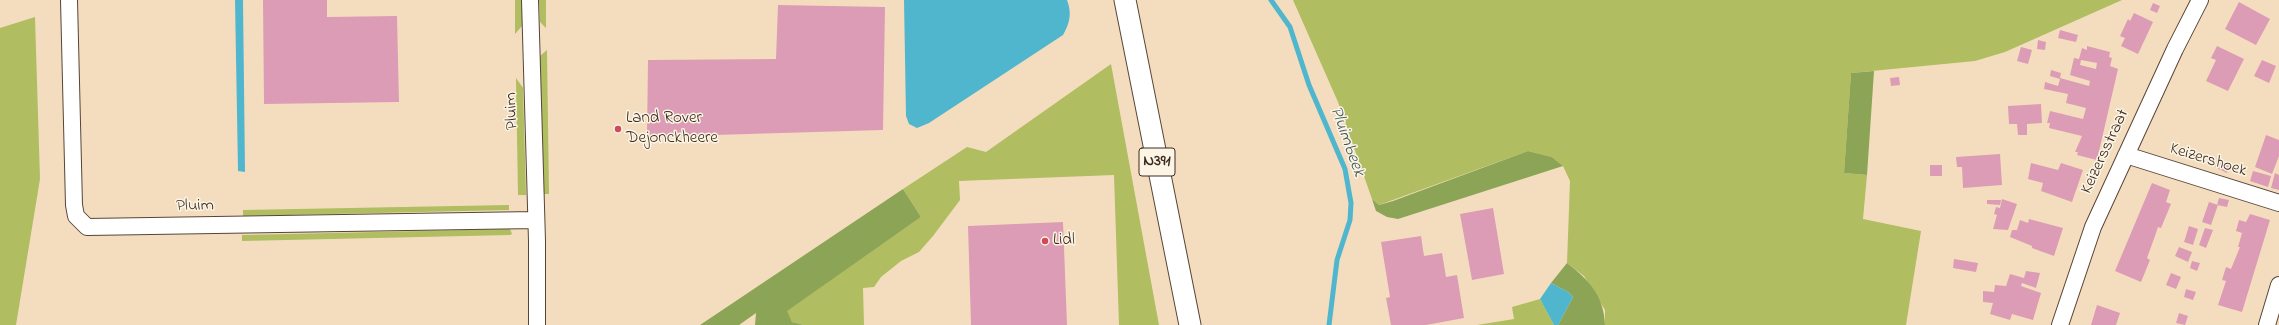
<!DOCTYPE html>
<style>
body{margin:0}
canvas{display:block;background:#f4ddbe}
</style>
<canvas width="2279" height="325"></canvas>
<script>
const context = document.querySelector('canvas').getContext('2d');
context.lineJoin = 'round';
function fillPath(path, color) {
  context.fillStyle = color;
  context.fill(path, 'evenodd');
}
function stroke(path, color, width, dash) {
  context.strokeStyle = color;
  context.lineWidth = width;
  context.lineCap = dash ? 'butt' : 'round';
  context.setLineDash(dash || []);
  context.stroke(path);
}
function write(font, color, halo, rows, align = 'center') {
  context.font = font + ' "Indie Flower",sans-serif';
  context.lineWidth = 3;
  context.setLineDash([]);
  context.textBaseline = 'middle';
  context.strokeStyle = halo;
  context.fillStyle = color;
  for (const [text, x, y, turn = 0] of rows) {
    context.save();
    context.translate(x, y);
    context.rotate((+turn || 0) * Math.PI / 180);
    context.textAlign = isNaN(turn) ? turn : align;
    if (halo) context.strokeText(text, 0, 0);
    context.fillText(text, 0, 0);
    context.restore();
  }
}
fillPath(new Path2D(`
 M515,0h7v26l-7,8z
 M539,0h7v28l-6,-6z
 M1293,0h829l-117,52 -30,9 -124,12 -7,100 23,2 -4,44 58,12 -15,94h-301v-15l-21,-34 -17,-13 3,-82 -7,-15 -11,-9 -24,-6 -149,54 -7,-6 -34,-97z
 M35,17l5,162 -24,146h-16v-297z
 M547,50l2,144h-6l-3,-138z
 M1111,64l48,261h-40l-5,-150 -155,6 1,19 -27,36 -14,16 -18,9 -20,16 -7,10 -11,1 1,37h-60l-12,-3 -6,-11 135,-94 -18,-28 64,-42 19,5z
 M516,78l7,10 3,107h-8z
 M509,205v5l-266,6v-6z
 M510,229l2,5 -2,1 -268,6v-6z
 M1540,299l14,26h-77l37,-6 -2,-12z`), '#b0bd60');
fillPath(new Path2D(`
 M1874,71l-7,104 -23,-2 7,-100z
 M1528,151l24,6 11,9 -165,53 -11,-2 -11,-6 -4,-12 7,6 14,-4z
 M903,189l18,28 -134,94 5,11 12,3h-49l1,-12 -17,12h-39z
 M1567,263c22,17 37,33 38,62h-47l15,-28 -5,-5 -17,-9z`), '#8ca456');
fillPath(new Path2D(`
 M235,0h8l2,172 -7,-1z
 M904,0h163c5,13 3,23 -4,35l-134,88 -12,5 -8,-4 -3,-8z
 M1551,283l17,9 5,5 -15,28h-4l-14,-26z`), '#50b6ce');
stroke(new Path2D(`
 M1271,0l19,27 19,58 36,84 6,34 -1,17 -13,40 -8,65`), '#50b6ce', 5);
fillPath(new Path2D(`
 M263,0h64v17l70,-1 2,86 -135,2z
 M2239,2l31,17 -14,26 -31,-16z
 M2153,3l7,3 -3,7 -7,-3z
 M778,5l107,2 -2,123 -236,7 1,-77 128,-1z
 M2134,13l19,9 -15,32 -17,-8 4,-8 -5,-2 8,-17 2,2z
 M2060,30l18,5 -2,7 -18,-4z
 M2038,40l8,2 -1,8 -8,-1z
 M2087,46l23,6 -1,5 3,1 -2,8 8,3 -21,91 -20,-5 1,-3h-3l7,-16 -33,-8 1,-5h-3l3,-12 33,8 3,-11 -20,-5 2,-9 -24,-5 1,-7 13,4 2,-7 -10,-3 1,-6 10,3 -1,5 29,8 1,-5 -20,-6 4,-17 5,1 3,-11 5,2zM2081,60l16,3 -1,6 -16,-4z
 M2217,46l27,13 -16,32 -22,-10 10,-21 -5,-2z
 M2021,47l11,3 -4,14 -11,-3z
 M2262,60l14,6 -7,17 -15,-7z
 M1899,77l1,8 -9,1 -1,-8z
 M2041,104l1,19 -15,1v11h-9l-1,-11h-8l-1,-18z
 M2266,135l13,5v16l-7,18 -17,-7z
 M2000,154l2,31 -39,3 -1,-21h-5l-1,-10z
 M2217,160l13,4 -3,9 -12,-6z
 M2031,163l27,7 3,-7 22,7 -11,32 -31,-11 2,-8 -15,-4z
 M1930,165h12v11h-12z
 M2253,171l18,5 -3,11 -18,-6z
 M2275,173l4,2v15l-8,-2z
 M2152,183l18,7 -4,12 5,2 -10,24 -3,-1 -3,9 -8,22 3,2 -9,22 -26,-11z
 M2219,198l10,2 -2,7 -10,-2z
 M2002,199l15,5 -9,26 -15,-1 4,-14 -3,-1 2,-7 4,1z
 M1987,200h14l-1,5 -13,-1z
 M2209,202l9,3 -7,20 -9,-3z
 M1493,208l11,66 -32,6 -12,-66z
 M2250,214l20,6 -28,92 -24,-7 8,-24 -4,-1 4,-13 5,2 9,-22h-2l4,-14 -6,-2 3,-11 7,2z
 M2029,219l34,9 -9,28 -22,-8v-2l-22,-9 2,-7h5l3,-10 8,3z
 M1063,222l4,103h-96l-3,-99z
 M2189,226l9,3 -5,16 -9,-3z
 M2205,228l8,2 -7,18 -7,-3z
 M1421,236l3,20 18,-3 4,24 11,-2 7,43 -38,7h-35l-5,-27 4,-1 -9,-55z
 M2179,247l13,5 -4,10 -13,-6z
 M1954,259l24,4 -2,9 -23,-4z
 M2192,261l8,2 -3,8 -7,-3z
 M2026,271l14,2 -4,15 -14,-5 -1,3 20,7 -8,27 -21,-6 -2,6 -20,-6 3,-11 -10,-1v-11l11,1 1,-7 11,1 4,-12 14,4z
 M2171,273l10,4 -5,12 -10,-4z
 M2186,289l10,3 -3,8 -9,-3z
 M2097,305l23,8 -4,12h-25z
 M2179,313l9,3 -3,9 -9,-2z`), '#dc9cb5');
const minor = new Path2D(`
 M69,0l5,205 2,11 11,11 448,-7
 M530,0l7,241v84
 M2126,155l153,48
 M2060,325l33,-98 82,-178 25,-49
 M2267,325l12,-40`);
const major = new Path2D(`
 M1125,0l65,325`);
stroke(minor, '#574536', 18);
stroke(major, '#574536', 23);
stroke(minor, '#fff', 16);
stroke(major, '#fff', 21);
for (const [x, y, r, color] of [
 [618,129,4,"#d1495b"],
 [1045,241,4,"#d1495b"]
]) {
  const dot = new Path2D();
  dot.arc(x, y, r, 0, 2 * Math.PI);
  context.fillStyle = color;
  context.fill(dot);
  stroke(dot, '#fcf5e5', 1.5);
}
for (const [x, y, w] of [
 [1157,162,36]
]) {
  const box = new Path2D();
  box.roundRect(x - w / 2, y - 14, w, 28, 3);
  context.fillStyle = '#fcf5e5';
  context.fill(box);
  stroke(box, '#3b2a1e', 1);
}
write('bold 16px', '#3b2a1e', null, [
 ["N391",1157,162]
]);
write('17px', '#3b2a1e', '#fcf5e5', [
 ["Pluim",513,111,-92],
 ["Keizersstraat",2106,152,-65],
 ["Keizershoek",2208,161,17],
 ["Pluim",195,207,-1]
]);
write('17px', '#3b2a1e', '#fcf5e5', [
 ["Land Rover",626,119],
 ["Dejonckheere",626,139],
 ["Lidl",1053,241]
], 'left');
write('italic 18px', '#425b5c', '#fcf5e5', [
 ["Pluimbeek",1346,142,70]
]);
</script>
